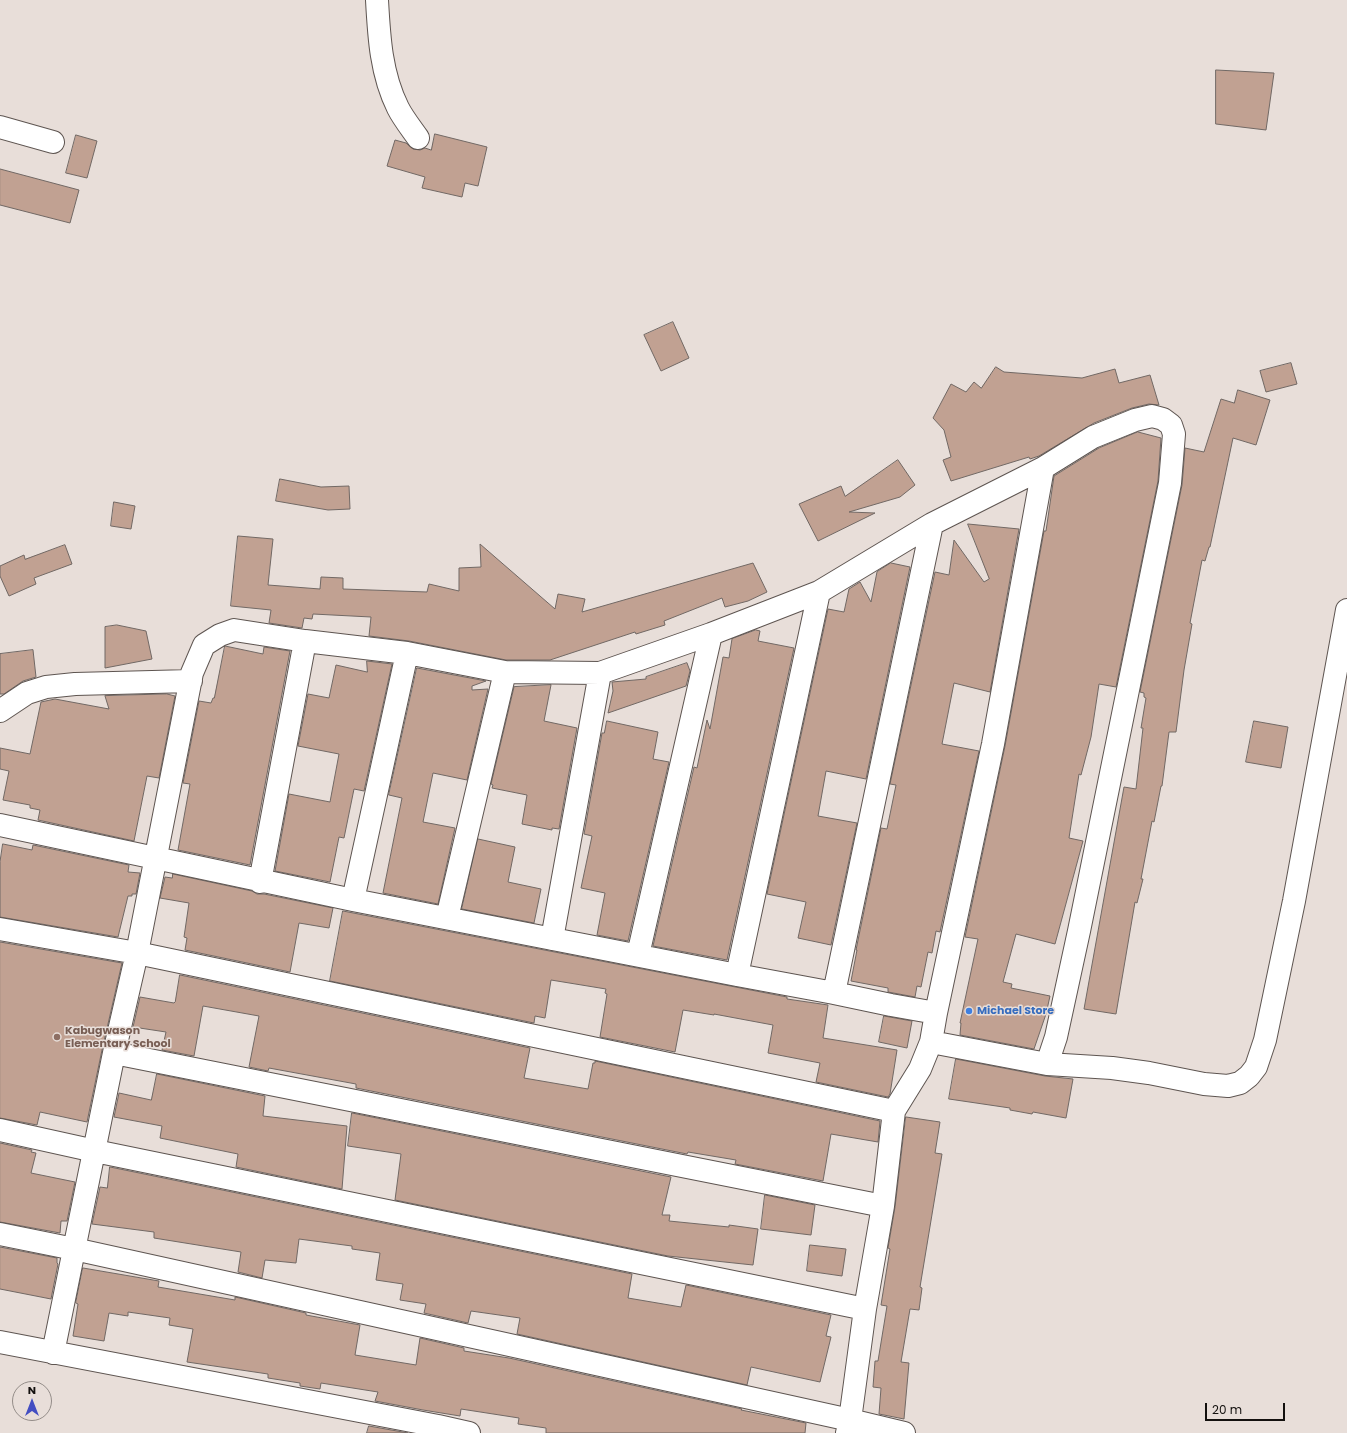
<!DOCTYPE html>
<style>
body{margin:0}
#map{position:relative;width:1347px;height:1433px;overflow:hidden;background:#e8ded9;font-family:Poppins,sans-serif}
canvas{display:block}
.north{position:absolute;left:12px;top:1381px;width:40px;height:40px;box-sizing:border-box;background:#e8ded9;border:1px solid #938c88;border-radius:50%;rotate:0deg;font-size:11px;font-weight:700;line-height:16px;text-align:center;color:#13100e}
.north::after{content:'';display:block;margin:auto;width:14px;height:18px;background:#434ec2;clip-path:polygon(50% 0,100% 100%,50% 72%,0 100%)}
.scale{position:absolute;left:1205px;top:1403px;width:80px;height:18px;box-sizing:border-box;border:2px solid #13100e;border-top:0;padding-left:5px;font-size:12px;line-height:14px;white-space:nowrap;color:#13100e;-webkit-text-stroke:3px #e8ded9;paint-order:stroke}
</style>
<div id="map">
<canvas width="1347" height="1433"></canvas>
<div class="north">N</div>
<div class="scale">20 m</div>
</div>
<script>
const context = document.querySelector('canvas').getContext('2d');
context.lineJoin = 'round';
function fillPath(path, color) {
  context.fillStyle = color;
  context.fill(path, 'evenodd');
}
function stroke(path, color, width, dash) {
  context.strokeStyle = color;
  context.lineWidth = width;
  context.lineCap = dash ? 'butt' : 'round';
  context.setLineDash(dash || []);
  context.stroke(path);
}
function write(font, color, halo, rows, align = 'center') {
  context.font = font + ' Poppins,sans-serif';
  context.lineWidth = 3;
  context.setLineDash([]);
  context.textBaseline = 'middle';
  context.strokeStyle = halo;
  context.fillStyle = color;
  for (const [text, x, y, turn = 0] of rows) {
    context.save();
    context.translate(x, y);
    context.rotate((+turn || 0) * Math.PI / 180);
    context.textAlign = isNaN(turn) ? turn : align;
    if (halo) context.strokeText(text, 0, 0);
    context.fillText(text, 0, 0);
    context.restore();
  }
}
const building = new Path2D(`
 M1216,70l58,3 -8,57 -50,-6z
 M435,134l52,13 -9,39 -13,-3 -3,14 -40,-9 3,-11 -38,-11 8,-26 11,3 7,6 7,1 5,-2 6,2z
 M76,135l21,6 -10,37 -21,-5z
 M0,169l79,21 -9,33 -70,-18z
 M673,322l16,36 -28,13 -17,-36z
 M1291,363l6,21 -31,8 -6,-21z
 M996,367l8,5 78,6 33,-9 4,14 31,-8 9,30 -10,-1 -17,4 -38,15 -55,33 -9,3 -1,-2 -78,24 -8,-21 8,-3 -7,-27 -11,-12 18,-34 15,8 8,-10 7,6z
 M1238,390l32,10 -14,45 -23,-7 -23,109h-1l-4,14 -3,-1 -12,63 2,1 -8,46 -8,62h-7l-7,54h-1l-7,36 -2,-1 -11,58h2l-6,24 -2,-1 -19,112 -32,-5 40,-222 12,2 7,-61h-2l5,-30 -2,-1v-4l-4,-1 42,-207 3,-37 19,4 17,-53 13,4z
 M1138,432l23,6 -3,43 -42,206 -17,-3 -8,53 -10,38 -2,-1 -10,64 14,3 -28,103 -39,-10 -13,48 9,2 -1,4 39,8 -4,18 -12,35 -74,-14 1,-12h-1l18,-84 -13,-2 40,-191 39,-215h2l8,-55 45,-28z
 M898,460l17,25 -15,12 -51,15 26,1 -57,28 -19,-37 42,-18 4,10z
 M280,479l41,8 28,-1 1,23 -22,1 -52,-9z
 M114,502l21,4 -4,23 -20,-3z
 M968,524l51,5 -29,163 -36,-9 -12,61 37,7 -39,181 -4,-1 -4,22 -4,-1 -7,35 -4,-1 -2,11 -27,-5v-4l-37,-7 6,-31h-1l25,-122 6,1 9,-44 -6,-1 45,-212 14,3 5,-35 30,42 5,-3z
 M238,536l35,3 -5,46 52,4 1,-12 22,1v11l84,3 2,-8 30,7v-23l22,-1 -1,-23 75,65 3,-15 27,5 -3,13 171,-49 14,29 -19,9 -23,6 -3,-9 -58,23 1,4 -29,9 -1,-2 -85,28h-44l-97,-19 -40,-5 2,-19 -58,-3 -1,5 -8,-1 -2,10 -33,-5 2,-13 -40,-4z
 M65,545l7,19 -38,14 2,6 -27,12 -9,-20v-10l24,-11 1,4z
 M891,563l19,4 -44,212 -40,-8 -8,45 39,7 -26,122 -33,-7 8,-36 -39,-8 61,-285 16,3 5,-23 11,-7 11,20 6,-30z
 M117,625l29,6 6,28 -47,9v-41z
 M756,630l4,1 -2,10 36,7 -67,312 -74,-14 41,-179 3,1 10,-48 3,9 13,-72 6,1 3,-19z
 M225,646l38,8 1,-7 26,4 -40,214 -72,-15 12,-66 -7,-1 16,-82 12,2 2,-5h1z
 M33,650l3,27 -13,4 -19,13h-4v-40z
 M367,661l25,3 -28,127 -10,-2 -10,49 -5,-1 -9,45 -55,-11 14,-77 41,8 9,-48 -41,-8 10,-52 21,4 7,-33 31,7z
 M687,663l3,8 -4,15 -78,27 5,-22 -1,-9 34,-3v-2z
 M417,668l69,13 -14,5v4l16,-1 -21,91 -34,-7 -10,49 32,6 -17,76 -55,-11 19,-95 -13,-3z
 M551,685l-7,36 33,7 -18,101 -7,-1v2l-30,-6 5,-29 -35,-7 1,-3 -2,-1 23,-97z
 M167,694l8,2 -16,82 -12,-2 -13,65 -96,-21 2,-10 -10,-2v-3l-27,-5 6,-29 -9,-2v-21l30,6 11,-52 14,-3 54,10 -4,-13z
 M607,721l51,11 -5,27 16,3 -41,179 -31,-6 8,-42 -24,-5 11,-52 -8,-2 18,-101h2z
 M1254,721l34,6 -7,41 -35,-6z
 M478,839l37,8 -7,35 33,7 -7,34 -72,-14z
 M3,844l29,6 1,-5 96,20 -1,7 12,1 -4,21h-4v2h-4l-10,41 -118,-20v-55z
 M173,874l79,17 5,3h7l69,14 -4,20 -30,-5 -9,49 -105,-22 2,-12 -3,-1 5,-34 -29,-5 5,-21 7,1z
 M343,911l444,86v2l41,6 -5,33 74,12 -7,44 -2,3 -72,-15 4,-19 -52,-10 5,-28 -59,-11v1l-31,-5 -8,42 -75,-15 7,-43 -2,-1 1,-4 -55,-9 -6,38 -10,-2 -1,7 -204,-42z
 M0,942l122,21 -20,87 -15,72 -47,-10 -3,13 -37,-7z
 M180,975l350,73 -6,30 64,11 5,-26h2v-2l285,60 -2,21 -47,-8 -8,47 -88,-17 1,-4 -48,-8 -1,2 -331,-66v-4l-87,-16 -1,3 -19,-4 10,-51 -56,-10 -9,50 -32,-6 4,-18 -33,-5 7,-30 34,6 1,-1z
 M884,1016l28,5 -5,27 -28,-6z
 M956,1059l89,17 28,3 -7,39 -33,-6 -1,2 -22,-4v-2l-61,-9z
 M157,1074l108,22 -2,20 84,10 -5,63 -106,-22 2,-13 -78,-16 2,-12 -48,-9 5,-24 32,7z
 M352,1113l319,64 -9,38h8l-1,6 60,6v-2l29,4 -5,36 -85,-9 -273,-56 6,-46 -53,-8z
 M906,1117l34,5 -5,31 7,1 -22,133 2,1 -3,22 -9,-1 -9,53 8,1 -5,56 -25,-5 2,-26 -8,-1 2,-26h3l9,-55 -6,-1 9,-56 -2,-1 7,-41z
 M0,1143l32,7 -1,2 5,1 -5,20 44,9 -8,39h-6l-1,12 -60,-11z
 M110,1167l522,107 -4,24 53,9 5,-22 145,30 -5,21 5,1 -11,45 -69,-15 -4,18 -230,-51 3,-16 -49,-7 -3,12 -44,-10 2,-9 -26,-4 3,-16 -27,-4 4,-27 -28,-4v-3l-53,-7 -3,24 -31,-3 -3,18 -24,-6 3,-20 -87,-14v-6l-62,-8 8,-37 7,1z
 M765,1195l50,10 -4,30 -50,-6z
 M810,1245l36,4 -4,27 -35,-5z
 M0,1247l57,11v5l1,1 -7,35 -51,-10z
 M83,1268l76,13 -1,6 77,13v-3l71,16v2l54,10 -5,30 61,10 4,-27 44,10v3l45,7 233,51 -1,1 65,13 -1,10h-259v-5l-28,-4 1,-6 -58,-9 -1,7 -37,-6 -48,-9 3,-9 -57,-9 -1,6 -20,-3v-3l-32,-5v-4l-81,-12 6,-33 -24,-4 1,-7 -42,-6v4l-19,-3 -5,28 -31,-5 5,-32 -2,-1z
 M369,1426l39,7h-41z`);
fillPath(building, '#c1a192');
stroke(building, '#716864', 1);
const minor = new Path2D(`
 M377,0c2,37 4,74 21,108 5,10 13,20 20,30
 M0,127l53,15
 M0,711l27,-18 19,-6 29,-3 116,-3
 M0,825l353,75 384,75 97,18 57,12 45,8
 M260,882l45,-241
 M353,900l54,-247
 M447,918l58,-246
 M0,929l137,24 757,158
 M552,939l48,-266
 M638,955l73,-321
 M737,975l82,-383
 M834,993l98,-469
 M114,1053l769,153
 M1047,1064l65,4 37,5 55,11 24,2 12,-3 9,-7 7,-9 9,-27 29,-139 53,-291
 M0,1130l95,21 770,158
 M0,1234l74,15 776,171 54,13
 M0,1342l438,84 31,7
 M53,1353l61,-300 23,-100 55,-280 12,-28 16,-10 14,-5 71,11 102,12 98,19 95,1 111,-39 108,-42 113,-68 111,-56 50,-31 42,-17 17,-4 11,3 8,6 3,9 -4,49 -91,448 -23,106 -9,27 -116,-22
 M847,1433l3,-13 15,-111 18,-103 11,-95 26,-42 11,-27 5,-29 57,-269 50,-276`);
stroke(minor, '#5e5551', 24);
stroke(minor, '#fff', 22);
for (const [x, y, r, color] of [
 [969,1011,4,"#3f7fe0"],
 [57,1037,4,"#8d6e63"]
]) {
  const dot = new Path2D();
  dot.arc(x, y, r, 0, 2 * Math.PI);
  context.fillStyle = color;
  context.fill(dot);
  stroke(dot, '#e8ded9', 1.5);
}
write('bold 11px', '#366cbe', '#e8ded9', [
 ["Michael Store",977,1011]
], 'left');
write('bold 11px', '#785e54', '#e8ded9', [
 ["Kabugwason",65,1031],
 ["Elementary School",65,1044]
], 'left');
</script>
